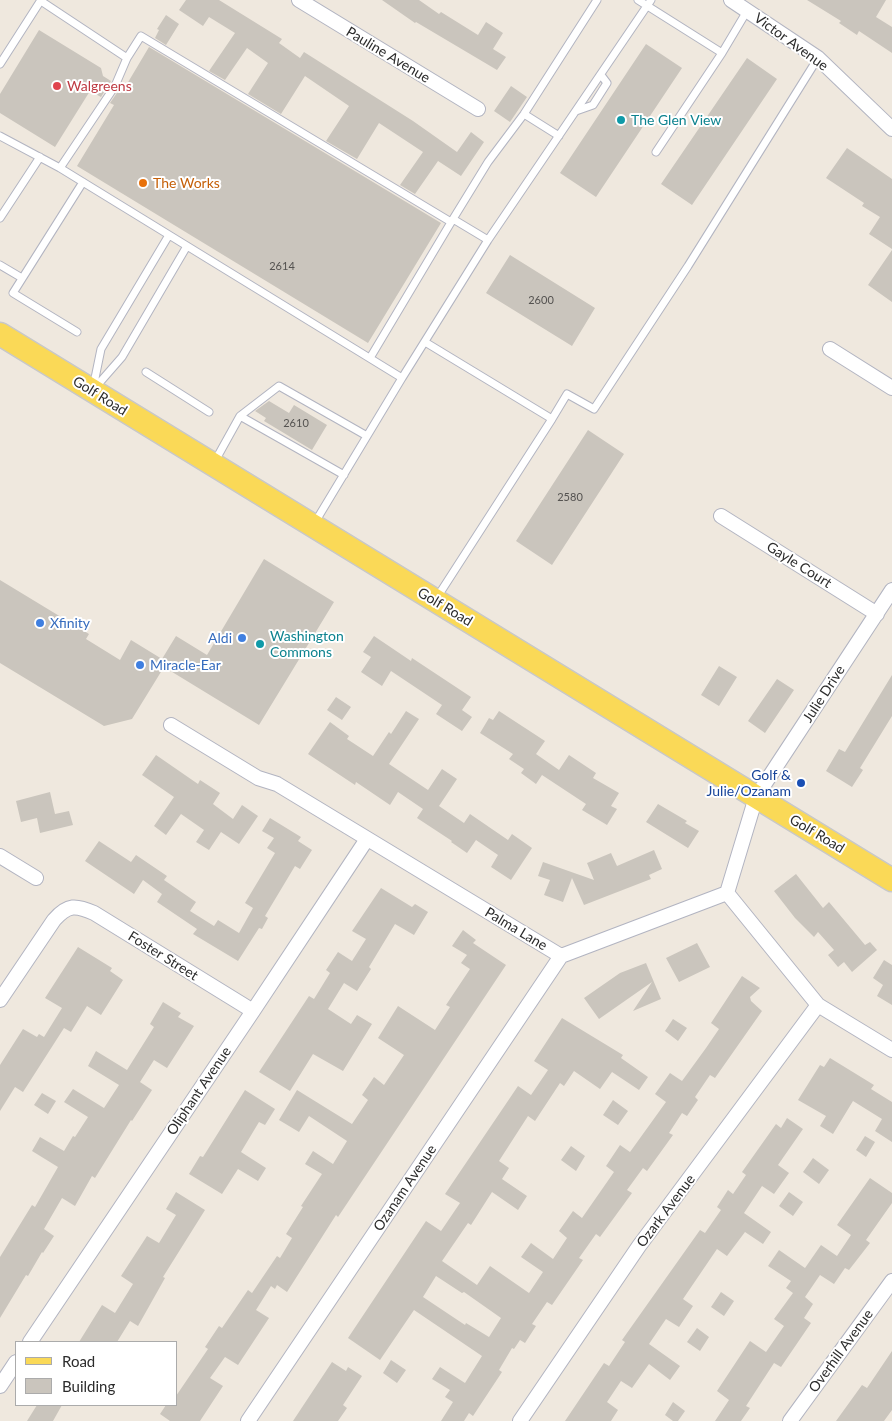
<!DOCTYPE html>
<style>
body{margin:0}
#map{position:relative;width:892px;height:1421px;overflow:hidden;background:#efe8de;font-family:Lato,sans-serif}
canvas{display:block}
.legend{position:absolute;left:15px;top:1341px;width:162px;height:65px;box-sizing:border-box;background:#fff;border:1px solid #ababab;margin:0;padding:6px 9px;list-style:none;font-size:15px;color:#2c2c2c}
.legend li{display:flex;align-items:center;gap:10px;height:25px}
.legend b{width:25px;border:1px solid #ababab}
</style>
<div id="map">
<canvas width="892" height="1421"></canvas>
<ul class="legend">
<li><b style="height:6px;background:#fad957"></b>Road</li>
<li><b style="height:14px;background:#cac5bd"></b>Building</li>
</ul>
</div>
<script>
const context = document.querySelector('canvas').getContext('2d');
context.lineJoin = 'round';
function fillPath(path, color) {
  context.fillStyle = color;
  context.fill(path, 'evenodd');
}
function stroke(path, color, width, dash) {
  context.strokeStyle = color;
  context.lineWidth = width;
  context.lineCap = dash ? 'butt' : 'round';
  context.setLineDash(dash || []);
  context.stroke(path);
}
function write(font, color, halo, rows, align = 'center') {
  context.font = font + ' Lato,sans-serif';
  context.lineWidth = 4;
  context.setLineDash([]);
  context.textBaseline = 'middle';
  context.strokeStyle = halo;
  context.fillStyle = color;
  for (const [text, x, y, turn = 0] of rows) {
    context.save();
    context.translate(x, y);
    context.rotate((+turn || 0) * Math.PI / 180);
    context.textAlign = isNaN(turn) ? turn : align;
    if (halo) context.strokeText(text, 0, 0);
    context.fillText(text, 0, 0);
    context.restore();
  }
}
fillPath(new Path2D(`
 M186,0h33l63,39 -3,4 21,15 4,-6 109,69 44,31 14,-20 13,10 -23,34 -23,-15 -23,33 -15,-9 23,-33 -44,-29 -22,36 -31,-18 23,-35 -44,-30 -24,38 -33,-20 20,-31 -21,-15 -22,32 -16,-9 26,-38 -26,-16 -6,9 -24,-16z
 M382,0h37l20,14 2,-2 37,23 8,-13 17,11 -10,16 13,8 -9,13 -81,-48 -1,1z
 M807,0h79l-10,17 16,10v26l-33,-22 -2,4 -18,-12 2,-2z
 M166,15l13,9 -13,21 -11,-7 4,-8 -2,-1z
 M39,30l62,38 2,8 8,5 -10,16 -11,-6 -35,56 -55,-34v-19z
 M646,44l36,24 -86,129 -36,-24z
 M149,47l292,176 -73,120 -291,-177 37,-61 -4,-2 11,-16 3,2z
 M747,58l30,21 -85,126 -31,-21z
 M511,86l16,11 -17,25 -16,-11z
 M847,148l45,31v70l-23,-15 11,-17 -18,-11 2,-3 -38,-25z
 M892,250v52l-24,-17z
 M510,255l85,53 -23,38 -86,-53z
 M269,401l20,12 5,-8 33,20 -15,25 -48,-29 2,-3 -11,-7z
 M588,430l36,24 -72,111 -36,-24z
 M264,559l70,43 -75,123 -95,-58 -32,52 -28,7 -104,-63v-83l89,54 -3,5 34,21 11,-20 31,19 14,-23 31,19z
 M374,636l37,25 1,-3 59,39 -9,13 10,7 -10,14 -26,-17 6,-9 -51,-34 -9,15 -21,-14 10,-15 -8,-5z
 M719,666l18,11 -18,29 -18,-11z
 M892,675v41l-32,52 3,2 -11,17 -26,-16 13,-22 6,3z
 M777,679l17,11 -29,43 -17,-12z
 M336,697l15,10 -9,13 -15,-10z
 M406,711l13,8 -30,45 39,26 14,-21 15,10 -18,27 25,17 6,-9 38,26 4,-6 20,14 -21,32 -20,-13 7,-12 -22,-15 -9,13 -16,-11 1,-1 -35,-23 6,-9 -25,-17 -8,13 -34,-23 -1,3 -47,-31 22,-32 19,14 -2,3 26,17 16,-24 2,2z
 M499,711l46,30 -9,13 23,16 10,-15 27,18 -3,5 26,15 -8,13 6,3 -10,16 -25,-15 4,-6 -44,-29 -6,9 -15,-11 3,-4 -15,-10 4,-5 -33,-21 9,-15 4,2z
 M156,755l42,29 2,-4 20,13 -7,11 20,15 9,-14 16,11 -19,28 -18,-12 -12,18 -13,-8 8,-12 -23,-16 -15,21 -12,-9 20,-29 -32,-22z
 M50,792l5,22 14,-3 4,14 -33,8 -3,-15 -16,4 -5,-21z
 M658,804l29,17 -2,2 14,8 -11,17 -42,-26z
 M270,818l31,19 -3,4 14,9 -12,19 -5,-3 -30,50 3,2 -6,11 -3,-1 -21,33 -45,-27 4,-5 -40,-27 5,-8 -19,-14 -9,14 -49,-33 14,-20 32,21 5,-7 31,21 -3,4 32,22 -6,9 24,15 4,-6 21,13 14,-25 -8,-5 30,-50 -8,-5 7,-10 -12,-7z
 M654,850l8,19 -13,6 2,4 -67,26 -12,-27 -9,24 -19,-7 6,-15 -12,-4 5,-14 51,18 -7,-17 24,-10 6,13z
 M796,874l27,34 6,-6 36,43 5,-3 7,8 -25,22 -8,-10 -6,5 -10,-12 6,-5 -16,-18 -4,5 -19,-19 -21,-27z
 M381,888l31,19 3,-3 13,8 -14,23 -19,-11 -26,43 2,2 -14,22 -13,-8 -16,26 23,15 6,-9 15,9 -29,47 -30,-17 -23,37 -31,-19 50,-76 5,3 16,-26 -4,-3 12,-18 14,9 14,-22 -14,-8z
 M463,930l13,10 -3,3 33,22 -168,252 -2,-2 -49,77 -10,-7 -2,4 -4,-3 -15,24 13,8 -31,47 -13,-8 -15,21 13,8 -23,35h-30l-10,-7 6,-9h10v-9l32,-47 -3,-2 14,-21 3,2 26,-38 4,3 25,-37 3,2 12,-20 -6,-4 17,-27 -2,-1 21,-32 -17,-10 8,-13 20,13 14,-23 -38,-25 -10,16 -20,-12 18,-30 55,34 16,-24 -6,-5 12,-18 10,8 20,-30 -26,-17 20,-32 37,24 15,-23 -4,-2 24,-36 -9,-6 6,-8 -15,-9z
 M697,943l13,24 -31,15 -13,-24z
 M78,947l34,21 -2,3 13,9 -22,35 -14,-9 -16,26 -7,-4 -41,64 -8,-5 -15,24v-46l23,-36 14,8 2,-3 5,3 18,-29 -17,-10z
 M884,960l8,5v40l-15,-9 6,-11 -10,-7z
 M646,963l15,36 -28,12 19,-29 -53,37 -15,-21 36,-25z
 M742,976l18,12 -10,9 1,4 11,10 -47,67 -5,-3 -15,22 3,3 -11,16 -5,-3 -13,20 4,2 -26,36 -4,-3 -16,22 5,3 -32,44 -4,-3 -17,24 4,2 -31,45 -5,-3 -15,22 4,2 -11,17 -5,-3 -6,9 -2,-1 -13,22 3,2 -29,44 -4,-3 -5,8h-23l12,-19 -8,-5 5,-7 -18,-11 8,-12 25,16 17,-27 -68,-46 -34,50 -32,-22 78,-117 15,10 19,-28 -15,-9 73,-108 13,9 17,-25 -14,-9 28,-43 61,37 -2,3 27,19 -9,13 -27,-18 -12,17 -26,-18 -10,15 -4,-3 -25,38 -7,-5 -29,45 10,7 -7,11 25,17 -9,14 -26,-18 -21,33 -3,-2 -26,38 35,24 13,-19 39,27 14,-21 -22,-15 10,-14 22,16 14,-21 -8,-7 14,-20 9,7 32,-46 -8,-6 14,-21 10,7 36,-50 -11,-8 15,-21 12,8 24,-33 13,-19 -8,-6zM436,1276l26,17 2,-1 37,26 -12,19 -23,-14 -1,2 -42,-28z
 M163,1002l18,11 -3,4 16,9 -27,42 -13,-8 -14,22 12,8 -20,31 -1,-1 -36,58 -3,-2 -17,30 -13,-8 -18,31 10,7 -11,17 -1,-1 -14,24 -2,-1 -26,43v-61l32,-52 3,2 23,-40 -26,-16 8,-14 24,14 9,-15 2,1 13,-20 -24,-15 9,-13 31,19 15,-23 -31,-19 8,-15 31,19 27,-43 -4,-3z
 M673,1019l14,9 -9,13 -13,-10z
 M830,1058l44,27 -3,4 21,13v40l-17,-11 7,-12 -29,-18 -20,33 -13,-8 6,-10 -28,-16 22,-35 4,2z
 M245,1090l30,19 -10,16 -6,-3 -18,30 25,16 -8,13 -20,-12 -16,25 -33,-20 11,-18 3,1z
 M42,1093l14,8 -8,13 -14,-9z
 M613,1100l15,11 -10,14 -15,-10z
 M787,1118l16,11 -25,36 11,8 -15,21 -12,-8 -18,27 27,19 -8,12 -18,-12 -18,24 -10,-7 -34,50 10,7 -14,21 -13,-8 -17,25 31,22 -10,14 -21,-16 -17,24 -11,-7 -14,21 11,8 -7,11h-46l39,-58 5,3 16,-24 -3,-2 78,-110 5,3 16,-23 -4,-3 11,-17 5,4 13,-19 -4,-3 34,-48 5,4z
 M865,1136l10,6 -9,15 -10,-7z
 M571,1146l14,10 -9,15 -15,-11z
 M813,1158l16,12 -10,14 -16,-12z
 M870,1178l22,15v10l-26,37 4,3 -21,27 -4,-2 -11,16 -14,-9 -15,22 8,7 -9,14 7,5 -30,44 -7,-4 -28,43 4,2 -9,13h-26l14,-21 -12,-9 33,-50 16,11 18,-26 -10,-7 19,-26 -7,-5 5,-7 -23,-15 11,-16 26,18 16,-23 16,11 14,-21 -14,-10z
 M176,1192l29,18 -42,67 2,1 -27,48 -8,-5 -13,21h-38l23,-37 13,8 18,-29 -12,-8 26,-40 12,7 17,-28 -10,-6z
 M789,1192l14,10 -10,14 -14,-10z
 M721,1292l13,9 -10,15 -13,-9z
 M697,1328l12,9 -9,14 -13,-9z
 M892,1351v59l-8,11h-48l26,-36 5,3z
 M391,1360l15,10 -9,13 -14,-10z
 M332,1362l14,9 2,-4 14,9 -19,29 4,3 -9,13h-45z
 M673,1402l12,9 -7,10h-5l-8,-6z
 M37,1405h25l-9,16h-26z`), '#cac5bd');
const service = new Path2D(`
 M638,0l84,53
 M41,1l86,57
 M0,64l41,-64
 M576,111l17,-6 14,-22 -6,-8
 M524,114l35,22
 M0,136l60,32 342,210 -88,146
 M656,152l66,-99 25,-42
 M60,168l55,-82 12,-28 14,-22 310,186
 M0,218l40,-61
 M453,219l35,-57 36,-48 73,-114
 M488,240l163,-240
 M0,265l22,13
 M77,332l-64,-39 70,-111
 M425,342l127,77 -116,180
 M370,358l83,-139 35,21 -86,138
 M146,372l63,40
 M93,388l8,-39 68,-114
 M94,389l28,-32 65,-111
 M240,416l104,59
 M552,419l15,-25 27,15 94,-143 130,-208
 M215,461l25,-45 39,-30 88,50`);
const minor = new Path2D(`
 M299,0l179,109
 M731,0l87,58 74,71
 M830,349l62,39
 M721,516l156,98
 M171,725l87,53 19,6 284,172
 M0,856l36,22
 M727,893l29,-96 136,-207
 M727,893l91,112 74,45
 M561,956l166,-63
 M0,1000l54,-80c14,-16 22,-15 40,-7l159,98
 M30,1342l223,-331 114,-172
 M0,1386l16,-24
 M248,1421l313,-465
 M520,1421l119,-175 179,-241
 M790,1421l102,-140`);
const primary = new Path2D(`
 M0,334l892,546`);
stroke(service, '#b2b4c1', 9);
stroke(minor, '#b2b4c1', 16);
stroke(primary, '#c8c8c8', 25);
stroke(service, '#fff', 7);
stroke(minor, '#fff', 14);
stroke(primary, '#fad957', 22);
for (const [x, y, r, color] of [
 [57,86,5,"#e0444e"],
 [621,120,5,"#0f9aa8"],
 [143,183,5,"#e8710a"],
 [40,623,5,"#3f7fe0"],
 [242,638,5,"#3f7fe0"],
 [260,644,5,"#0f9aa8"],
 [140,665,5,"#3f7fe0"],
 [801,783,5,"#1a4fb4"]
]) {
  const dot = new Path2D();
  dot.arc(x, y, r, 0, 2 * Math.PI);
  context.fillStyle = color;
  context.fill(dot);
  stroke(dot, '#fff', 2);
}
write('11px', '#545250', null, [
 ["2614",282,266],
 ["2600",541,300],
 ["2610",296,423],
 ["2580",570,497]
]);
write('14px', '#2c2c2c', '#fff', [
 ["Victor Avenue",791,42,36],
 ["Pauline Avenue",388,55,31],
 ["Golf Road",100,396,32],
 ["Gayle Court",799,565,32],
 ["Golf Road",445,607,31],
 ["Julie Drive",824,694,-57],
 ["Golf Road",817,834,31],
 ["Palma Lane",516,929,31],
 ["Foster Street",163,956,32],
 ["Oliphant Avenue",199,1091,-56],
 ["Ozanam Avenue",405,1188,-56],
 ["Ozark Avenue",666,1211,-53],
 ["Overhill Avenue",841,1351,-54]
]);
write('14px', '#be3a42', '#fff', [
 ["Walgreens",67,86]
], 'left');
write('14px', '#0d838f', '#fff', [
 ["The Glen View",631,120],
 ["Washington",270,636],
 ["Commons",270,652]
], 'left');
write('14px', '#c56008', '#fff', [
 ["The Works",153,183]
], 'left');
write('14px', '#366cbe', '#fff', [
 ["Xfinity",50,623],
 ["Aldi",232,638,"right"],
 ["Miracle-Ear",150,665]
], 'left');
write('14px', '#164399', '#fff', [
 ["Golf &",791,775],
 ["Julie/Ozanam",791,791]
], 'right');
</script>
